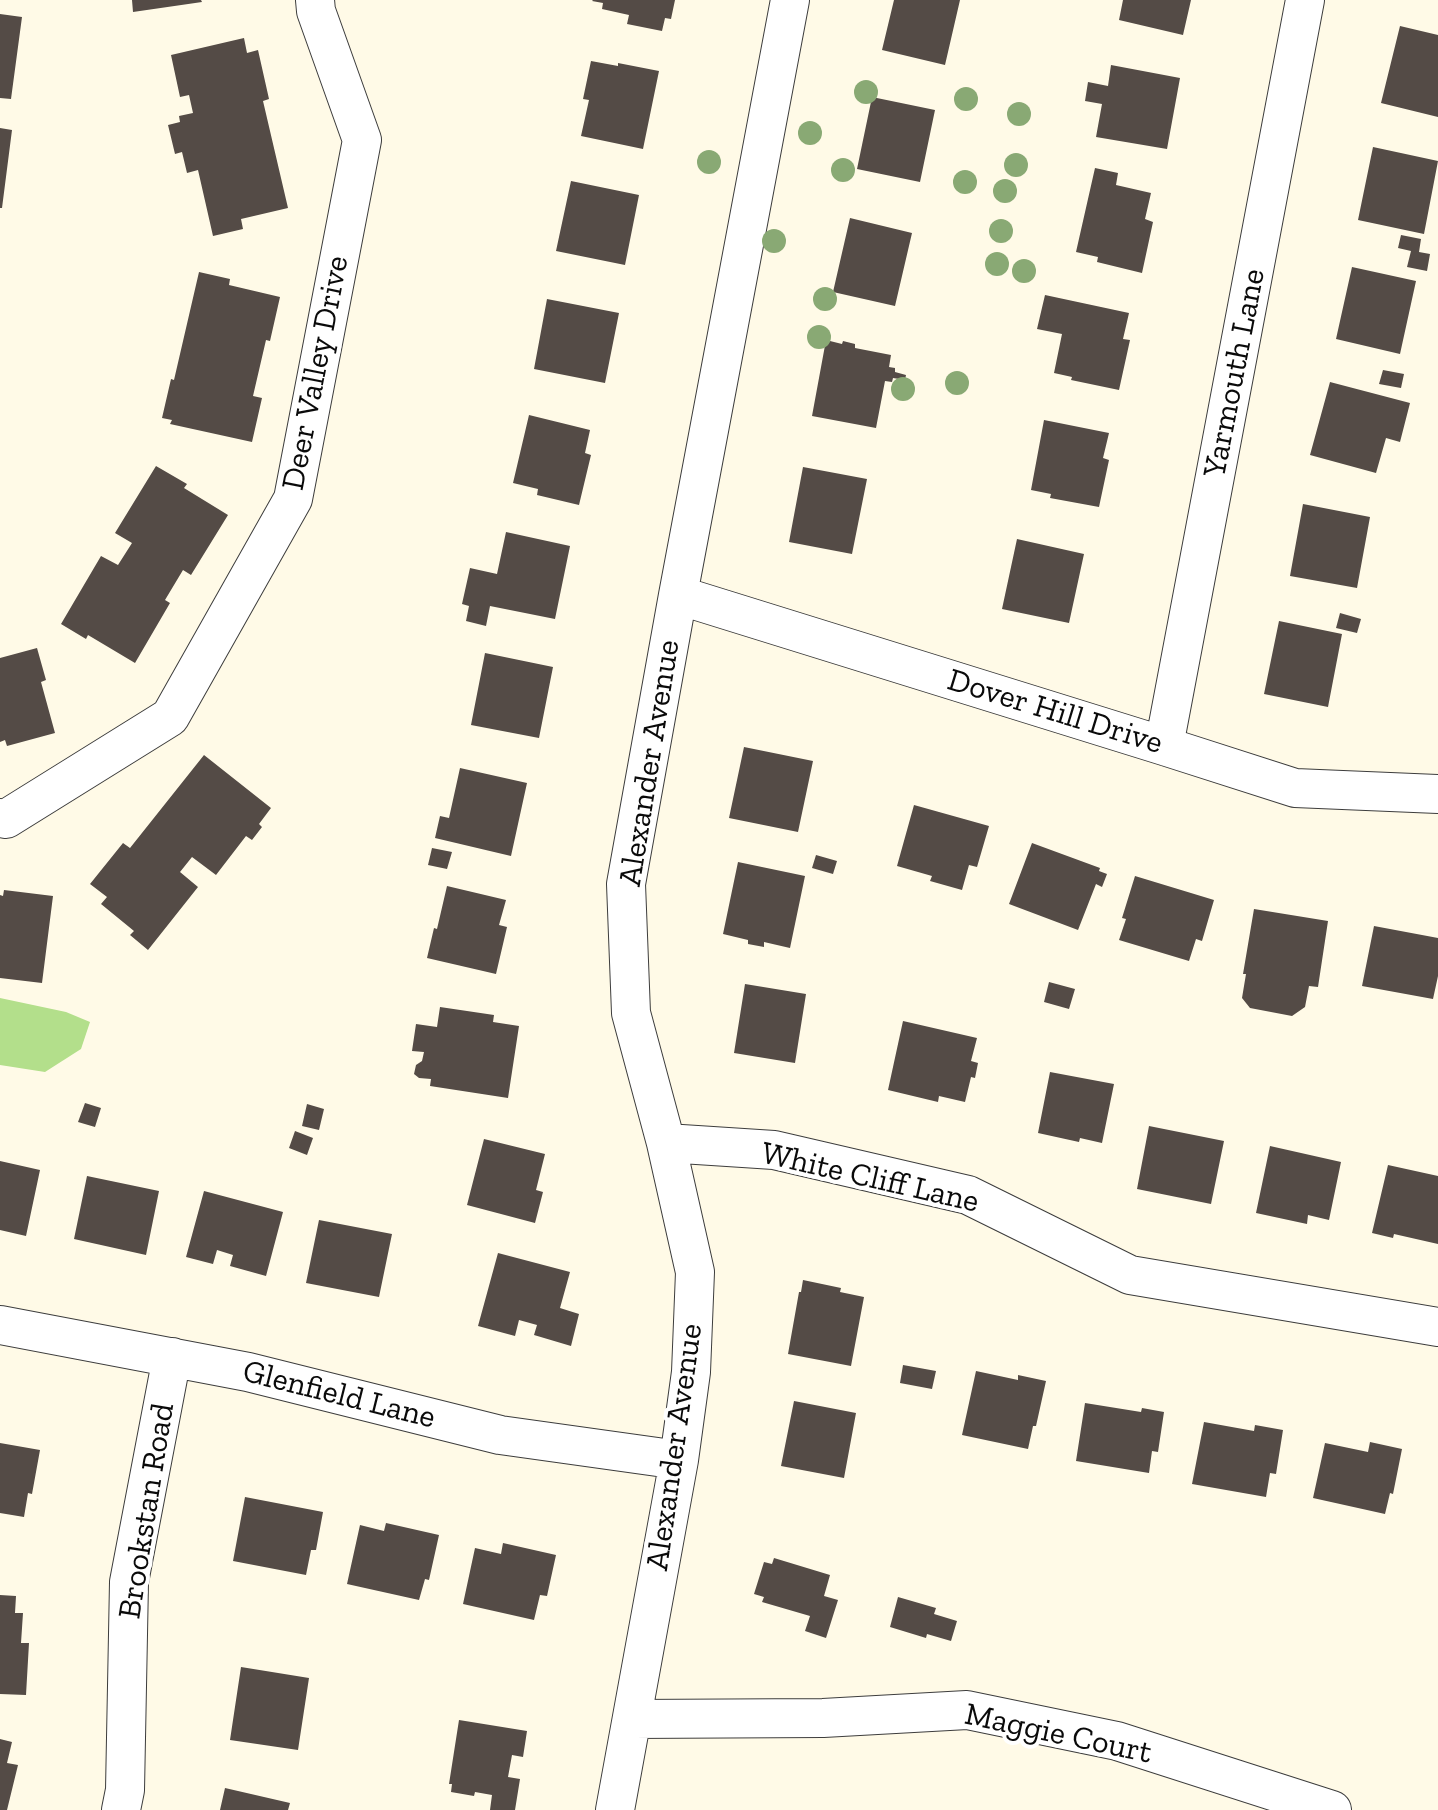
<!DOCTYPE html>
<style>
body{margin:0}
canvas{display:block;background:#fffae7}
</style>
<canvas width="1438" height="1810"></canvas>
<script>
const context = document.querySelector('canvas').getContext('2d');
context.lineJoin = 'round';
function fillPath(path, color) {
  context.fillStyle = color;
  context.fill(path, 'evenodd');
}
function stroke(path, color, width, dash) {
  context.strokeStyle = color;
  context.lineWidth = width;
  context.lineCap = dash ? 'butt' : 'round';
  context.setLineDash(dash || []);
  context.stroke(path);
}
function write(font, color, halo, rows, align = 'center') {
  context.font = font + ' "Zilla Slab",serif';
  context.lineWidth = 8;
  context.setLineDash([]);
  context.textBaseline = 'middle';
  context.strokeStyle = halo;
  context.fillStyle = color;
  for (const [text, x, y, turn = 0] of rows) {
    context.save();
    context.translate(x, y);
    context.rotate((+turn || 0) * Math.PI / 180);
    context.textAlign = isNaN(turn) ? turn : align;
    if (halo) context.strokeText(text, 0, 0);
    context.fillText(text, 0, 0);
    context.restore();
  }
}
fillPath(new Path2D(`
 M0,998l66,14 24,10 -9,27 -36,23 -45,-7z`), '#b3df8b');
fillPath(new Path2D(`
 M132,0h69l1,2 -69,10z
 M593,0h82l-4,19 -6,-1 -3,13 -35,-7 2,-9 -27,-6 1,-6 -11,-2z
 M894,0h66l-15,65 -63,-15z
 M1123,0h68l-8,35 -64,-15z
 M0,14l22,3 -11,82 -11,-1z
 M1400,26l38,9v82l-57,-14z
 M244,38l3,15 11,-3 11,49 -6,2 25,107 -47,11 2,10 -30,7 -15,-66 -11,3 -5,-21 -7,2 -7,-29 12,-3 -1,-6 14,-3 -4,-18 -9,2 -9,-42z
 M591,61l27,5v-3l41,8 -16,78 -62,-13 8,-36 -6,-1z
 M1111,65l69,13 -13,71 -71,-12 6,-33 -17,-3 3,-19 20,4z
 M872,97l63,13 -15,72 -63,-13z
 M0,128l12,2 -10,78h-2z
 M1373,147l65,14 -14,73 -66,-14z
 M1095,168l23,5 -2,12 35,8 -6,26 8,3 -11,51 -45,-11 1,-5 -22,-5z
 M571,181l68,14 -14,70 -69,-14z
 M850,218l62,15 -17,73 -62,-14z
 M1401,235l20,4 -2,13 11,2 -3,17 -20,-4 4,-16 -13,-3z
 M1352,267l64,14 -16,73 -64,-15z
 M199,272l31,7 -1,6 51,12 -10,44 -4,-1 -13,56 9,2 -10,44 -82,-18 2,-4 -10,-2 9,-39 3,1z
 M1045,295l84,18 -6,26 7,1 -11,50 -48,-10 1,-3 -18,-4 8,-39 -25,-5z
 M547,299l72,14 -14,70 -71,-14z
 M826,340l16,4 1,-3 12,3v4l36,7 -2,12 6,1v4l11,3 -1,5 -12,-2 -1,4 -7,-1 -9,47 -64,-12z
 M1383,370l21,4 -3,14 -22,-4z
 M1330,382l80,21 -10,39 -14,-4 -10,35 -66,-18z
 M529,415l61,15 -5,23 6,2 -12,50 -42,-10 1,-6 -25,-6z
 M1044,420l65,13 -6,25 6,2 -10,47 -49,-9 1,-4 -20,-4z
 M156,466l31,18 -3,4 44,27 -37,60 -8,-5 -18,30 5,3 -35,60 -47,-28 -2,4 -25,-15 40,-68 17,9 14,-22 -17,-10z
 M803,467l64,12 -15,75 -63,-12z
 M1303,504l67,13 -13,71 -67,-12z
 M506,532l64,14 -15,73 -65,-13 -4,20 -20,-5 3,-15 -7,-2 8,-36 27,6z
 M1017,539l67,15 -15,69 -67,-14z
 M1340,613l21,6 -4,14 -21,-5z
 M1279,621l63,13 -14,73 -64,-13z
 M37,648l9,32 -5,2 14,51 -48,13 -2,-6 -5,2v-84z
 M485,653l68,14 -14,71 -68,-13z
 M744,747l69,14 -15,71 -69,-14z
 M204,755l67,53 -12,16 3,3 -10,13 -6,-4 -30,39 -24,-18 -12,15 18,15 -50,63 -18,-15 4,-4 -33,-27 6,-7 -17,-13 33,-41 7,5z
 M460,768l67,15 -16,73 -76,-18 5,-22 9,2z
 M914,805l75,21 -12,41 -8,-2 -7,25 -32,-9 2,-5 -35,-10z
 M1032,843l68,25 -1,3 8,3 -5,13 -6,-3 -18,46 -69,-26z
 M432,848l20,4 -5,17 -19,-4z
 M816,855l21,6 -4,13 -21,-6z
 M738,862l67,14 -15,72 -26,-6v5l-16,-3v-4l-25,-6z
 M1135,876l79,24 -12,41 -6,-2 -7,22 -70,-21 7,-21 -4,-1z
 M447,886l59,14 -7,25 8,2 -11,47 -69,-16 7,-30 3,1z
 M4,890l49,6 -11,87 -42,-5v-83l3,1z
 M1254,909l74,12 -10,66 -9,-1 -4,21 -13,9 -42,-8 -8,-10 4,-24h-3z
 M1374,926l64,12v38l-5,23 -71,-13z
 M1049,982l26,7 -6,20 -25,-7z
 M745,984l61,10 -11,69 -61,-10z
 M440,1007l54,8 -1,7 26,4 -11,72 -78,-12 1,-7 -12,-1 -5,-4 2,-9 6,-4 2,-9 -12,-1 4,-27 21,3z
 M903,1021l74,17 -6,23 7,2 -3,15 -4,-1 -6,25 -26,-6 -1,6 -50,-12z
 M1050,1072l64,12 -12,59 -22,-5 -1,4 -41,-9z
 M85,1103l16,5 -6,19 -17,-5z
 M307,1104l17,5 -5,21 -17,-4z
 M1149,1126l75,15 -13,63 -74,-15z
 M295,1131l18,7 -6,17 -18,-7z
 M484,1139l61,15 -9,36 7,2 -8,31 -68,-18z
 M1270,1146l71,16 -12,58 -21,-5 -1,9 -51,-11z
 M0,1161l40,9 -14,66 -26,-6z
 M1388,1165l50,11v68l-44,-10 -1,4 -21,-5z
 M87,1176l72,15 -13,64 -72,-16z
 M204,1191l79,21 -17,64 -36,-10 3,-11 -16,-5 -4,14 -27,-7z
 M319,1220l73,14 -13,63 -73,-14z
 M498,1253l72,19 -10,36 19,6 -8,32 -37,-11 3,-10 -18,-5 -4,16 -37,-10z
 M803,1280l38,8 -1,4 24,5 -13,69 -63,-12 11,-62h2z
 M903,1365l33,6 -4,18 -32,-6z
 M976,1371l42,9v-5l28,6 -10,45h-3l-5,23 -66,-14z
 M794,1401l62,12 -12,65 -63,-12z
 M1085,1403l56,9 1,-4 22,4 -6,40 -6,-1 -3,22 -73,-12z
 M1204,1422l50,9 1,-6 28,5 -7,44 -6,-1 -4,24 -74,-13z
 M1370,1442l32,7 -9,45 -3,-1 -5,21 -72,-16 12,-55 43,9z
 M0,1443l40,7 -8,44 -4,-1 -4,24 -24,-4z
 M245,1497l78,15 -7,38h-5l-5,25 -73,-14z
 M386,1523l53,12 -10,45 -4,-1 -6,21 -72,-16 13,-59 24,6z
 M503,1543l53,12 -9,41 -7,-1 -6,25 -71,-16 12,-56 26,6z
 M774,1558l56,17 -6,21 14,4 -12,38 -21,-7 5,-15 -48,-14 2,-5 -10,-3 10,-32 8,2z
 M0,1595l16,1 -1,17h8l-2,30h8l-3,52 -26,-1z
 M898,1597l38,11 -2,6 23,7 -6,20 -24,-7 -1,4 -36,-11z
 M241,1667l68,11 -11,72 -68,-10z
 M459,1720l68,11 -4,26 -11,-2 -4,22 12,2 -5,31h-25l2,-15 -17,-3 -1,4 -23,-4 1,-8h-3z
 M0,1739l12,3 -5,21 11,2 -11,45h-7z
 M225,1788l65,15 -2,7h-68z`), '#544b46');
const minor = new Path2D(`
 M678,595l486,151 131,42 143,6
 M1164,746l141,-746
 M0,818l6,1 164,-102 123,-218 69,-359 -46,-129 -1,-11
 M666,1143l108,7 194,45 162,80 308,52
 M0,1325l248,47 252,63 179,25
 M632,1719l191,-1 144,-8 150,31 215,69
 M121,1810l4,-20 4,-208 43,-225
 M615,1810l64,-350 12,-88 4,-100 -29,-129 -35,-130 -5,-129 52,-289 112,-595`);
stroke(minor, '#3d3d3d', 40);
stroke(minor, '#fff', 38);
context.fillStyle = '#89a974';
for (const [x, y] of [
 [866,92],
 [966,99],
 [1019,114],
 [810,133],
 [709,162],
 [1016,165],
 [843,170],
 [965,182],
 [1005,191],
 [1001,231],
 [774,241],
 [997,264],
 [1024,271],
 [825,299],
 [819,337],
 [957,383],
 [903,389]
]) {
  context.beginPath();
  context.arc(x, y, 12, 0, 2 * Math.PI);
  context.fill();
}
write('32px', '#0a0a0a', '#fff', [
 ["Deer Valley Drive",316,373,-79],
 ["Yarmouth Lane",1235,373,-79],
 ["Dover Hill Drive",1055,712,17],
 ["Alexander Avenue",650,763,-81],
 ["White Cliff Lane",870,1178,13],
 ["Glenfield Lane",339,1395,14],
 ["Alexander Avenue",675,1447,-82],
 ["Brookstan Road",147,1511,-81],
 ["Maggie Court",1058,1734,12]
]);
</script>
